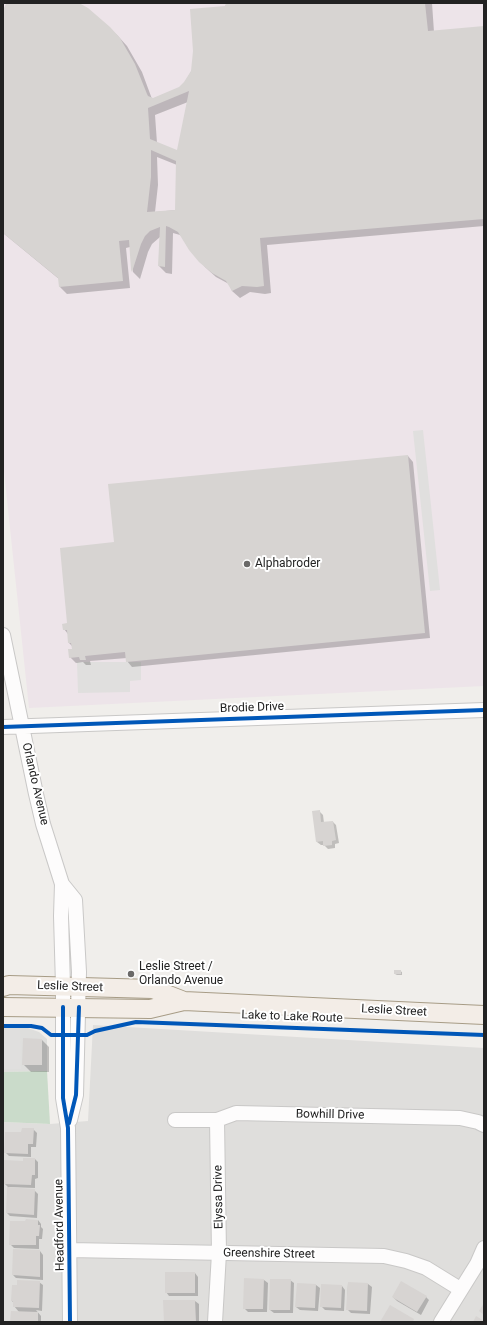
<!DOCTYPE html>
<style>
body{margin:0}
#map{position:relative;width:487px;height:1325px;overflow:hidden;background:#f0eeeb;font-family:Roboto,sans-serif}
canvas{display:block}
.frame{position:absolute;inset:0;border:4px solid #222;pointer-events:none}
</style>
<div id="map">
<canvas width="487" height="1325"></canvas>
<div class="frame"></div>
</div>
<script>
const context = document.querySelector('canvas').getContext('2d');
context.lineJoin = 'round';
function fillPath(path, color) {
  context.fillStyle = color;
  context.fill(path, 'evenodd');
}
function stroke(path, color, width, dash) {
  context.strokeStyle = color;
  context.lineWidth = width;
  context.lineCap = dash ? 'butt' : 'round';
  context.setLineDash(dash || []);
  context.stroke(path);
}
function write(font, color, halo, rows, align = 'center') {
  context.font = font + ' Roboto,sans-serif';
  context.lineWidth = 4;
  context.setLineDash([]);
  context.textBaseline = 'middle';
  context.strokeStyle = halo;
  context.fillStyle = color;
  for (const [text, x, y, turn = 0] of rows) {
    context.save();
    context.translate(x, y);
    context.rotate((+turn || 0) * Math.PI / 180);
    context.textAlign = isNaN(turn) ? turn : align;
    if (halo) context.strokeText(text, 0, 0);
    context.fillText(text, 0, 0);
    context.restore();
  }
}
fillPath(new Path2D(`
 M93,1025l391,23v274h-481v-200l47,2 38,-3z`), '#dfdedc');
fillPath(new Path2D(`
 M3,3h481v683l-455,22 -26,-246z`), '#ede4e9');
fillPath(new Path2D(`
 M3,1027l25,1 11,4 8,7v32l-44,1z`), '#dededc');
fillPath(new Path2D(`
 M47,1071l3,53 -47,-2v-50z`), '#cadbca');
fillPath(new Path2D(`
 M423,430l17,160 -10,1 -17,-160z
 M77,662h64v18l-11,1v11l-52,1z
 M3,1030h17l1,39h-18z`), '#e0dfde');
fillPath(new Path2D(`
 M7,3h71l39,32 10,11 15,26 10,27 28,-11 5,-5 42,-80h205l2,29 50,-5v199l-217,19 4,48 -6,1 -15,-2 -10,6 -8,-7 -3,-7 -13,-7 -11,-10 -22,-30 -3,-2 -7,-2 -1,41 -6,-1 -7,-7 1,-29 -8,7 -4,8 -8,27 -7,-7 -3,-25 -4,1 4,40 -63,6 -7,-7 -1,-8 -56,-46v-221zM188,102l-10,50 -21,-9 -2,-28zM157,157l20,8 -1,45 -21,2 3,-27z
 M408,456l5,6 17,176 -298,29 -5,-6v-3l-37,3 1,4h-5l-3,-3 -7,1 -6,-6 3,-7v-3l-4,-4 -1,-9 -4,-5 4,-5 47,-81z
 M319,811l4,4 1,8 9,-1 3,3 3,18 -4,1v4l-7,1 -4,-4h-3l-4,-3z
 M400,971l2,1v3h-5l-2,-1z
 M42,1040l7,7v25h-18l-8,-8z
 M33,1129l4,4 -1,14h-5v10l-22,-1 -4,-4 17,-19z
 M35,1159l3,3v16l-3,1v9l-26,-1v1l-5,-5 20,-21z
 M34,1190l4,4 -1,24 -27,-2 -3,-3z
 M38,1220l3,4v3l2,2 -1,10h-3v10l-25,-1 -4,-4z
 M40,1251l3,4v25l-27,-2 -3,-3z
 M195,1273l3,4v19h-29l-3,-4z
 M245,1279l19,1 4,3 -1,29h-19l-4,-4z
 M290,1280l4,3 -1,30h-19l-4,-3z
 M39,1282l4,3 -1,26 -6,-1 5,6v6h-30l8,-10 -5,-6v-3l-2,-2z
 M348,1283l20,1 4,3 -2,27 -19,-1 -4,-4z
 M298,1284l18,1 4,3 -2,23 -18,-1 -4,-3z
 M342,1286l3,4 -1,21 -19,-1 -4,-4z
 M393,1297h33l3,3 -8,15 -24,-14z
 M195,1301l4,3v18h-34z`), '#0003');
fillPath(new Path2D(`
 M5,3h74l9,5 22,19 10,11 15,26 12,30 1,2 5,2 26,-11 5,-5 7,-11 2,-20 -3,-42 35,-3 1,-3h199l3,28 56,-5v193l-224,19 4,48 -7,1 -15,-1 -10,5 -6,-10 -14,-8 -13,-11 -10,-12 -11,-18 -9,-5 -3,-1 -1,41 -7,-1 2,-39 -10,4 -5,5 -4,8 -9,28 -1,-2 -2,-30 -10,1 4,40 -64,6 -1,-9 -55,-45v-223l3,-6zM189,91l-12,59 -27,-11 -2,-31zM151,150l25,11 -1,49 -28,2 4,-35z
 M408,455l17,178 -299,29 -1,-10 -40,4 1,4h-6l-1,-3 -10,1 -1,-9h4l-1,-6h-3l-1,-13h-4l-1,-6 5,-1 -7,-75 54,-6 -6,-58z
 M320,810l1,12 12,-1 3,19 -4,1v4l-9,1v-5l-7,1 -4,-31z
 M394,970h7v4h-7z
 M23,1038l19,1v26h-20z
 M22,1128h12l-1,16h-5v10l-24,-1 1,-21h16z
 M23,1158h12v17h-3l-1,10 -28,-1 1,-24 19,1z
 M7,1187l28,2 -1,26 -28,-2z
 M26,1219l12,1v5h2l-1,11h-3v9h-27l1,-24h15z
 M13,1249l27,1v27l-28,-2z
 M165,1272h30v21h-30z
 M244,1278l20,1 -1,30h-20z
 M270,1279h21l-1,31h-21z
 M17,1280l23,1 -1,27 -26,-1v-6h-2l1,-16h5z
 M401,1281l26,15 -10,16 -25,-15z
 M348,1282l20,1 -1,28 -21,-1z
 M297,1283l19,1 -1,24 -20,-1z
 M321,1284l21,1 -1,23 -21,-1z
 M163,1300h32l1,22h-32z
 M484,1303v12l-5,-4z
 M390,1305l24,14 -1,3h-33z
 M11,1311l27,1v10h-28z
 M476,1316l8,5v1h-11z`), '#d7d4d2');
const minor = new Path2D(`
 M3,635l33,159 7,30 19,60 -1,32 2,70v112l5,30 2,194
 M3,727l481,-17
 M62,884l13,16 4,72 -3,123 -6,25
 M175,1120h42l19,-7 224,5 18,4 6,3
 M70,1250l314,6 22,5 20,7 34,21
 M215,1322l4,-69 -2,-133
 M441,1322l36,-58 7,-16`);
const major = new Path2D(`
 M3,987l6,-2 144,4 31,12
 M3,1007l147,2 34,-8 300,14`);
stroke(minor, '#c9c8c7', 16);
stroke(major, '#a79c86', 20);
stroke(minor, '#fdfcfc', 14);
stroke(major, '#f3ede7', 18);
stroke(new Path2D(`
 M3,727l481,-17
 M63,1007v91l5,30 2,194
 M3,1026h28l11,2 9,7h36l8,-4 41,-9 348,13
 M69,1123l7,-28 3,-88`), '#0057b8', 4);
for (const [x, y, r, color] of [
 [247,564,4,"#6a6968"],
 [131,974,4,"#6a6968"]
]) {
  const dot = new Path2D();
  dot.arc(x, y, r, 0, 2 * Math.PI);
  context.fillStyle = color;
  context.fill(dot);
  stroke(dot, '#fff', 1.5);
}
write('12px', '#222', '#fff', [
 ["Alphabroder",255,564],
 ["Leslie Street /",139,967],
 ["Orlando Avenue",139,981]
], 'left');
write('12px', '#222', '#fff', [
 ["Brodie Drive",252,708,-2],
 ["Orlando Avenue",35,784,77],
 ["Leslie Street",70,987,2],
 ["Leslie Street",394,1011,3],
 ["Lake to Lake Route",292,1017,2],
 ["Bowhill Drive",330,1115,1],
 ["Elyssa Drive",219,1197,-91],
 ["Headford Avenue",60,1225,-91],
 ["Greenshire Street",269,1254,1]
]);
</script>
